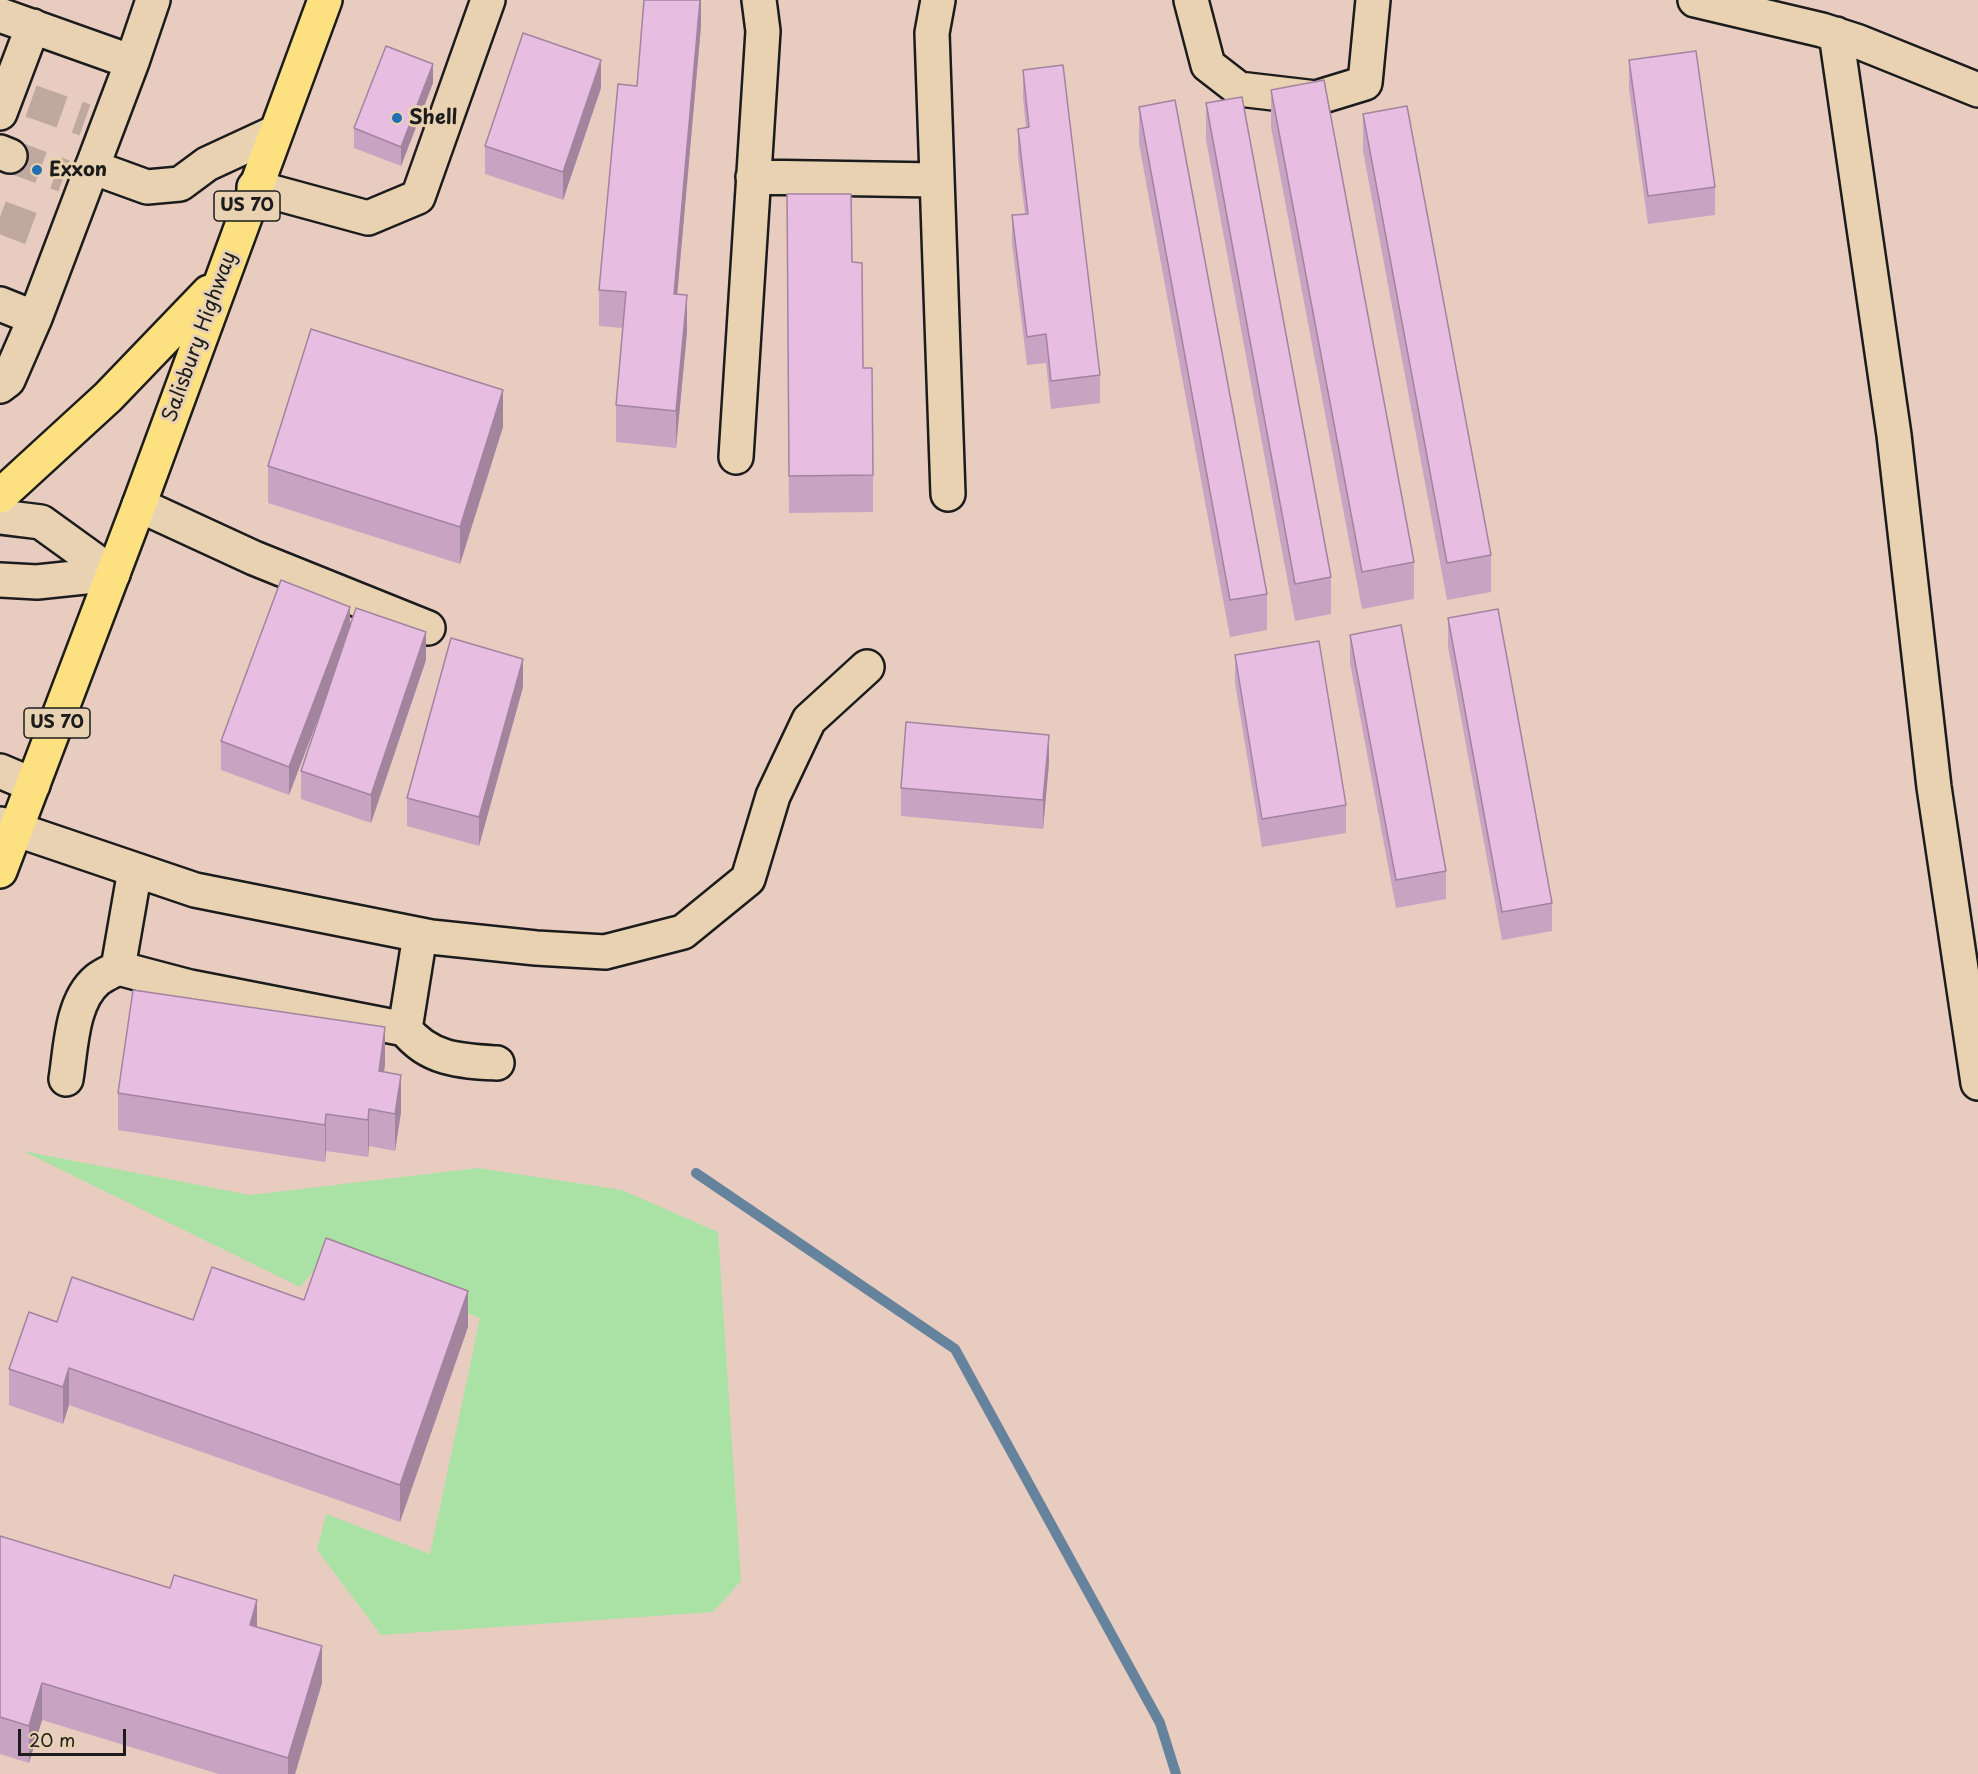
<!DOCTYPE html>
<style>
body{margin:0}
#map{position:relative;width:1978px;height:1774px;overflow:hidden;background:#e8ccc0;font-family:"Playpen Sans",sans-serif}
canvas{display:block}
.scale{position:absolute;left:18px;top:1729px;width:108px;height:27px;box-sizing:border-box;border:3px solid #1c1c1c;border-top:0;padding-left:8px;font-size:18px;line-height:21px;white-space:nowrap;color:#1c1c1c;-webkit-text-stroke:4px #e8d2b2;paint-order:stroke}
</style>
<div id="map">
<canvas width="1978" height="1774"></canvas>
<div class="scale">20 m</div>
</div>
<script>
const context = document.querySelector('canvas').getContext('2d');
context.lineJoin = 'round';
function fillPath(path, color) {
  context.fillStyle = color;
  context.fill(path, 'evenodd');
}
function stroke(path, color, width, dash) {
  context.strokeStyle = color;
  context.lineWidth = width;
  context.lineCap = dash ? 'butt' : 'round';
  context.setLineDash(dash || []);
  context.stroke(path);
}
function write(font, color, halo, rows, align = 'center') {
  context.font = font + ' "Playpen Sans",sans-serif';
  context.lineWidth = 6;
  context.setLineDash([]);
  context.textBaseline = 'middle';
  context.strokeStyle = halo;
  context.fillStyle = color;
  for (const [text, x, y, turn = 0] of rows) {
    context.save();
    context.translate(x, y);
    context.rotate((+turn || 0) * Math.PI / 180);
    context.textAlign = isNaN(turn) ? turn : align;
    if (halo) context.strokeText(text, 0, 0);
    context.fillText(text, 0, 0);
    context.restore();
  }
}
fillPath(new Path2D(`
 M23,1151l227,44 228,-27 144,22 96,42 23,349 -28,31 -332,23 -64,-85 9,-36 104,40 50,-236 -138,-49 -29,3 -13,15z`), '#aae2a6');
stroke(new Path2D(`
 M696,1173l259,176 205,374 16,51`), '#65839c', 10);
stroke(new Path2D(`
 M31,101l54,19
 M10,156l54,20
 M0,217l43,16`), '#bfa99f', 33, [33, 16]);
const minor = new Path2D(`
 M938,0l-6,33 16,461
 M1191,0l17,65 31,24 77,9 49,-15 8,-83
 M1695,0l127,30 37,12 119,48
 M0,15l132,47 -97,256 -27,62 -8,6
 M1836,34l58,401 40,352 44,296
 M132,62l21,-62
 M0,113l33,-87
 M0,152l10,4
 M92,167l55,20 33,-3 27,-20 67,-31
 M753,177l184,3
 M254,187l114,31 50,-21 70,-197
 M0,304l35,14
 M736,457l27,-426 -4,-31
 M139,505l115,53 174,70
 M0,517l41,5 72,52
 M0,580l37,2 76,-8
 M0,771l33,14
 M0,824l195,66 236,47 105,11 69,4 78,-20 65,-53 25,-83 36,-76 58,-53
 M420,935l-15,94c24,31 56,32 92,34
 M118,968l72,19 215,42
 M66,1079c5,-30 5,-77 31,-99 6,-5 14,-8 21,-12l17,-98`);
const highway = new Path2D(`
 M0,496l108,-99 101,-105
 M0,871l139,-366 186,-505`);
stroke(minor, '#1c1c1c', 38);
stroke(highway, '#1c1c1c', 38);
stroke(minor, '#e8d2b2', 33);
stroke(highway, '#fde080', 33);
fillPath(new Path2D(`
 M701,0v26l-24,268 10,38 -11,116 -60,-6v-37l6,-77 -23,-2v-36z
 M1629,60l86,127v28l-67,9 -19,-135z
 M1023,70l77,305v28l-49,6 -5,-46 -19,2 -15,-121v-29l13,-1 -7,-57v-28l8,-1 -3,-30z
 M433,83l-32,83 -47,-18v-20z
 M601,88l-38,112 -78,-26v-28z
 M1271,90l143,472v37l-52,10 -91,-482z
 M1206,103l125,474v37l-36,7 -89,-481z
 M1139,107l128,487v36l-37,7 -91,-493z
 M1363,114l128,441v37l-44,8 -84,-449z
 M787,194l65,68 11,106 10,107v37l-84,1z
 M503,427l-43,137 -192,-61v-37z
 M1448,618l104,285v28l-50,9 -54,-293z
 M350,627l76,33 -55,163 -70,-24v-28l25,-75 -37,99 -68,-25v-29z
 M1350,635l96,236v28l-50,9 -46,-245z
 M1235,655l111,150v28l-84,14 -27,-164z
 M523,687l-44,159 -72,-20v-28z
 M1049,763l-6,66 -142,-13v-28z
 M385,1064l-1,8 17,40 -6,39 -26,-5 -1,11 -42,-6 -1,11 -207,-32v-37z
 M304,1300l164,27 -68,195 -331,-117 -6,19 -54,-19v-36l48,-47 136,-2z
 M0,1536l257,91 65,56 -27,91h-76l-177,-54 -13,43 -29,-9z`), '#c8a3c2');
fillPath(new Path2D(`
 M700,0h1v26l-27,305v-37z
 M601,60v28l-38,112v-28z
 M433,64v19l-32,83v-19z
 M687,295v37l-11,116v-37z
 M503,390v37l-43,137v-37z
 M350,607v28l-61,160v-28z
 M426,632v28l-55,163v-28z
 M523,659v28l-44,159v-29z
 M1049,735v28l-6,66v-29z
 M385,1027v37l-6,44v-37z
 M401,1075v37l-6,39v-37z
 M369,1109v37l-1,11v-37z
 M326,1114v37l-1,11v-37z
 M468,1291v36l-68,195v-37z
 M69,1368v37l-6,19v-37z
 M257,1600v37l-7,-12z
 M322,1646v37l-27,91h-7v-16z
 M42,1683v37l-13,43v-37z`), '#a2849e');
const building = new Path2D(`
 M644,0h56l-26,294 13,1 -11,116 -60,-6 10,-113 -27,-2 19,-206 19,2z
 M523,33l78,27 -38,112 -78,-26z
 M386,46l47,18 -32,83 -47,-19z
 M1696,51l19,136 -67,9 -19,-136z
 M1063,65l37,310 -49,6 -5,-47 -19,3 -15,-122 16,-1 -10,-85 11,-2 -6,-57z
 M1324,80l90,482 -52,10 -91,-482z
 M1242,97l89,480 -36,7 -89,-481z
 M1175,100l92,494 -37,6 -91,-493z
 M1407,106l84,449 -44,8 -84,-449z
 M787,194h64l1,68 10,1 1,105h9l1,107 -84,1z
 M311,329l192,61 -43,137 -192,-61z
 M281,580l69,27 -61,160 -68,-26z
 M356,608l70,24 -55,163 -70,-24z
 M1498,609l54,294 -50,9 -54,-294z
 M1401,625l45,246 -50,9 -46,-245z
 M451,638l72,21 -44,158 -72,-19z
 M1319,641l27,164 -84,14 -27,-164z
 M906,722l143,13 -6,65 -142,-12z
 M133,990l252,37 -6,44 22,4 -6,39 -26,-5 -1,11 -42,-6 -1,11 -207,-32z
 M326,1238l142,53 -68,194 -331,-117 -6,19 -54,-18 20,-57 28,10 15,-45 121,43 19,-53 92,33z
 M0,1536l170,52 4,-13 83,25 -7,25 72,21 -34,112 -246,-75 -13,43 -29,-9z`);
fillPath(building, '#e8bde2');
stroke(building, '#a2849e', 1.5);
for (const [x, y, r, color] of [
 [397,118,6,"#1f6fb2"],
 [37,170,6,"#1f6fb2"]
]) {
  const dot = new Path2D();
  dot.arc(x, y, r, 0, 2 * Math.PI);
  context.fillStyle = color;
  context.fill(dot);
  stroke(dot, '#e8d2b2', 2);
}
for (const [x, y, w] of [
 [247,206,66],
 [57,723,66]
]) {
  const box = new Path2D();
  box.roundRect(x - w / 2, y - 15, w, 30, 4.5);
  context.fillStyle = '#e8d2b2';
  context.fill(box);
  stroke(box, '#1c1c1c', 1.5);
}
write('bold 18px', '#1c1c1c', null, [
 ["US 70",247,206],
 ["US 70",57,723]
]);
write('bold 20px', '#1c1c1c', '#e8d2b2', [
 ["Shell",409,118],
 ["Exxon",49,170]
], 'left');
write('20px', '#1c1c1c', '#e8d2b2', [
 ["Salisbury Highway",200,337,-70]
]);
</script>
